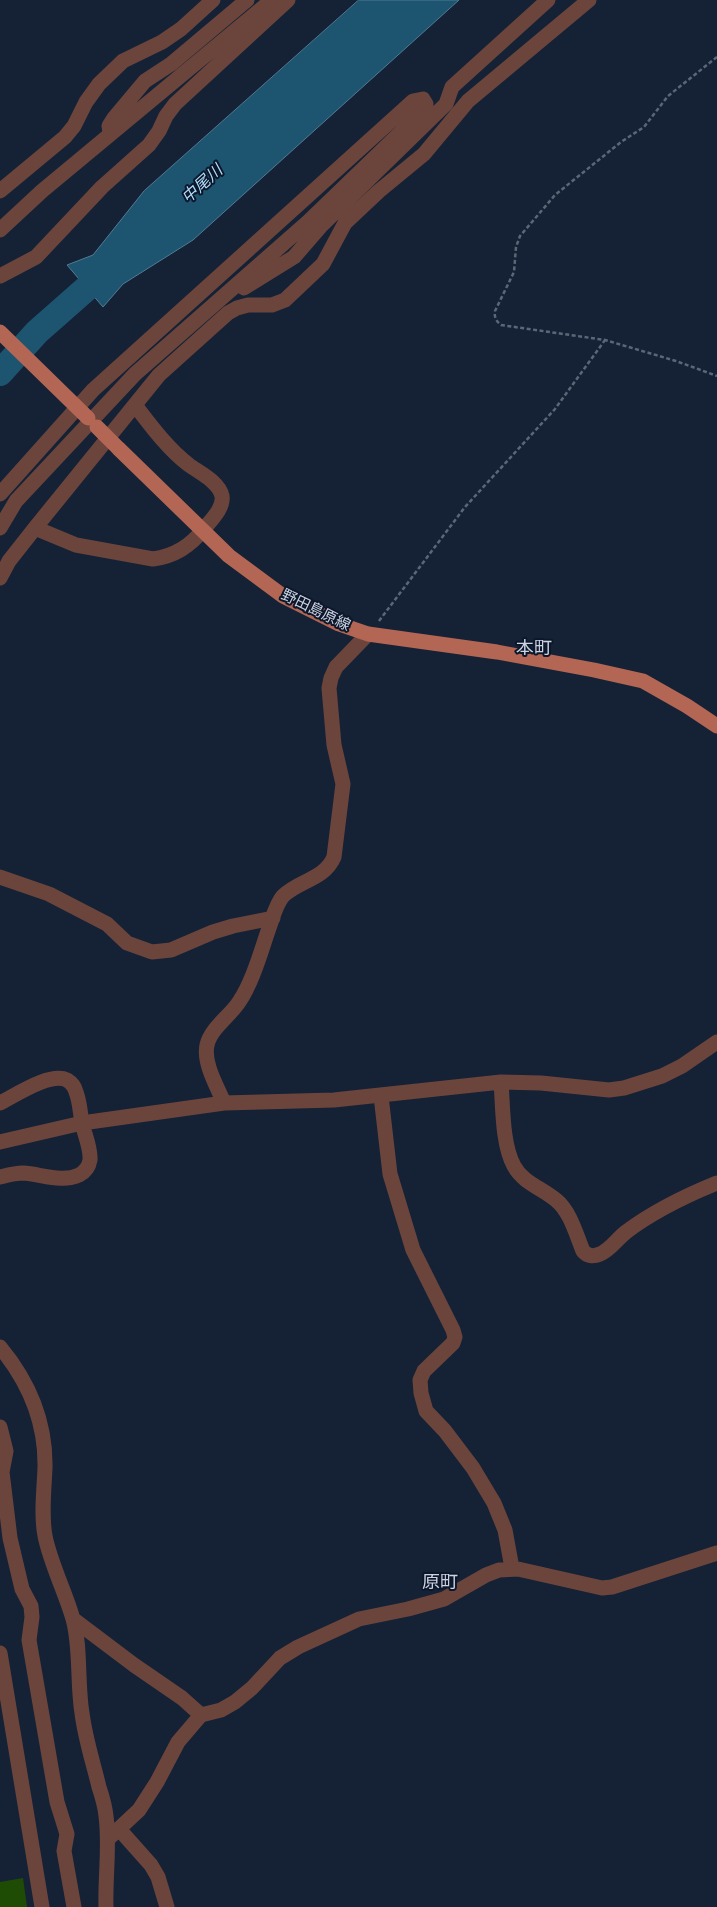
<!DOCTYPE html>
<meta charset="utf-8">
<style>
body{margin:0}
canvas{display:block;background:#152135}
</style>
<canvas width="717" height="1907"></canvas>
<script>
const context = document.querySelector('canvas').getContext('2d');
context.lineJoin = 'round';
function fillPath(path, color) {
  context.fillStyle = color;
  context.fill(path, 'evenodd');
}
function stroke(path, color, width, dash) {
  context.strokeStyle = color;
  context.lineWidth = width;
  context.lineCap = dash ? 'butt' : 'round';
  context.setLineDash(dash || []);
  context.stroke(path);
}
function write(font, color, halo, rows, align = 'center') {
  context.font = font + ' Lato,"Noto Sans JP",sans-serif';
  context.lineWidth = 4;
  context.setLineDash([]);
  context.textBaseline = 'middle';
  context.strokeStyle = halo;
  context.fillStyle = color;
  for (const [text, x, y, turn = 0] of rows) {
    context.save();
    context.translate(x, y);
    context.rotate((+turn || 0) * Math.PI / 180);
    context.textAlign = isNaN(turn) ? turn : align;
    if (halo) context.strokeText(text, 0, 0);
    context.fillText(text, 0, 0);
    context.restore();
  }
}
fillPath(new Path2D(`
 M23,1878l4,29h-27v-25z`), '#1e4c04');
const water = new Path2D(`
 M359,0h100l-266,240 -70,44 -20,23 -36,-42 26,-10 51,-64z`);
fillPath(water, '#1d5571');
stroke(water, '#517b93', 1);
stroke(new Path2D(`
 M0,373l37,-41 76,-67`), '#1d5571', 26);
stroke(new Path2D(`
 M717,57l-49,39 -24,31 -23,15 -66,53 -35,41 -4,11 -2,25 -19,39c-1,6 1,10 6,14l104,15 71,21 41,15
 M379,621l86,-114 90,-98 50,-69`), '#5b6677', 2.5, [4, 2.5]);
stroke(new Path2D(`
 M110,132l-1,-6 5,-8 31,-37 26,-17 76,-64
 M0,191l65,-54 9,-11 12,-24 13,-18 24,-23 39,-19 19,-13 32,-29
 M0,230l42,-39 230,-191
 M0,276l36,-19 66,-70 47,-42 10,-14 7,-15 9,-12 113,-104
 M244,288l50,-31 26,-30 126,-123 6,-17 96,-87
 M0,494l93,-104 320,-289 10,-2 3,5 -2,6 -116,112 -173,152 -119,127 -16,27
 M35,528l41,17 77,14c22,-3 37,-13 51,-30 7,-9 20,-21 18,-33 -3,-14 -22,-23 -33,-31 -21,-16 -38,-39 -54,-60
 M0,578l9,-17 26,-33 124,-153 69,-62 9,-5 11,-3h24l13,-5 38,-36 22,-41 34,-32 45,-37 44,-53 121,-101
 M0,877l49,17 58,30 20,19 25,9 19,-2 42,-18 20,-6 40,-8
 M501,1082c2,25 1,62 13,84 9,17 28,22 42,34 14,11 20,34 27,51 4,5 10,6 17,3 10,-4 17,-15 26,-22 28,-21 59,-36 91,-49
 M381,1096l9,78 23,76 40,80 2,7 -2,6 -29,28 -4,9 1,13 5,18 19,20 28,37 21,35 11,27 7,38
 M0,1103c16,-8 50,-31 67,-23 5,3 8,8 9,12 4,10 4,21 6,30 2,12 9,25 8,38 -1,6 -5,12 -11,15 -17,8 -38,-1 -56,-2 -8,0 -15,2 -23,4
 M224,1103c-7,-17 -21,-40 -17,-58 4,-17 23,-29 32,-43 14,-21 22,-51 30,-74 4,-11 7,-24 14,-32 16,-16 41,-16 51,-39l9,-73 -9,-39 -5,-57 2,-10 5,-11 32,-33
 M0,1142l82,-19 142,-20 110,-3 167,-18 40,1 68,7 15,-2 38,-12 20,-10 35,-24
 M0,1347c29,35 46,75 45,121 -1,23 -4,46 0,68 6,29 20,55 28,83 8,28 4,64 9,94 3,25 11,49 17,74 3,9 6,19 7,29 4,30 -1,61 0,91
 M0,1427l6,24 -4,21 8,66 12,51 9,17 1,11 -3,23 28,162 10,32 -3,17 10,56
 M73,1619l61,46 48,33 19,17
 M0,1653l42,254
 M119,1829l32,36 7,12 9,30
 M108,1839l31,-29 18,-28 21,-40 23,-27 20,-5 14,-8 17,-14 28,-30 18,-11 61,-28 49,-10 36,-10 42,-24 13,-5 19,-1 84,19 10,-1 105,-34`), '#6b453c', 15);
stroke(new Path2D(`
 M119,449l110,107 54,40 56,28 29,10 129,18 97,18 49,11 44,25 30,20`), '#b46654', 15);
stroke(new Path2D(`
 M0,332l88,86
 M97,427l22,22`), '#b46654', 15);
write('15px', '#cbd3e1', '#0c172b', [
 ["野田島原線",316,610,26]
]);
write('italic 16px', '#b0defa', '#0c172b', [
 ["中尾川",202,184,-42]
]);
write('18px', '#cbd3e1', '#0c172b', [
 ["本町",534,648],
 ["原町",440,1582]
]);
</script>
